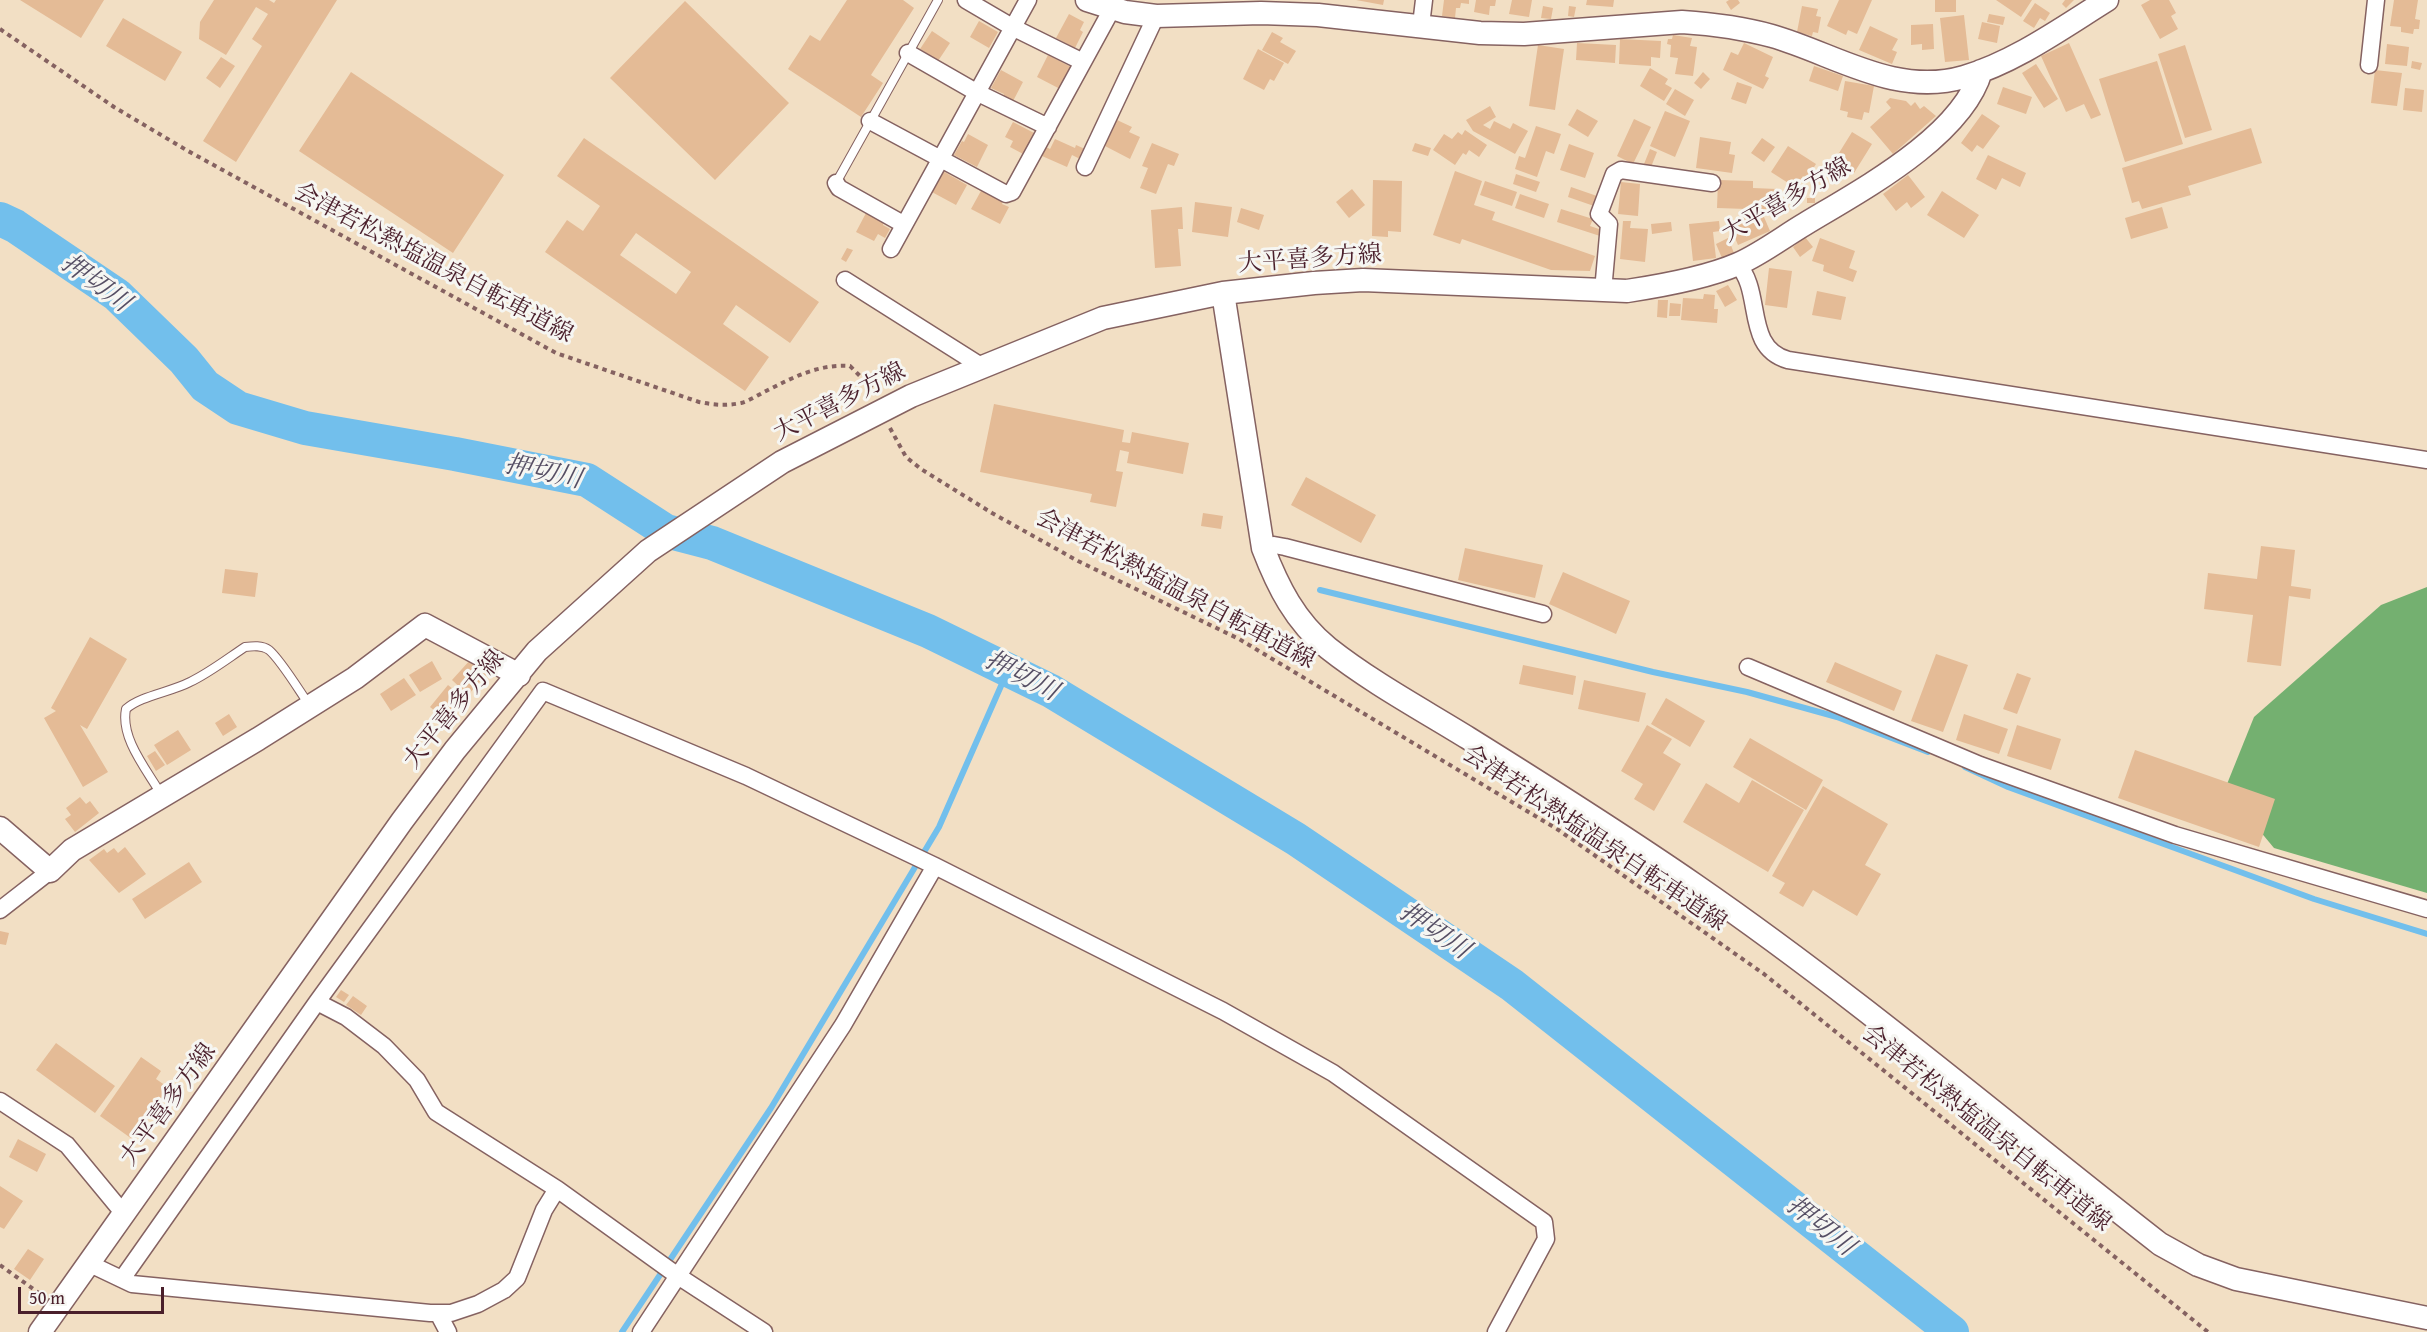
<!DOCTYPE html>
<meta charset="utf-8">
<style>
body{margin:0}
#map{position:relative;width:2427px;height:1332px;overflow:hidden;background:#f2dfc4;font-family:"Gentium Book Plus",serif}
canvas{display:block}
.scale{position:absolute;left:18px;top:1287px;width:146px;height:27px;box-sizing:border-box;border:3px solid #4a1f2b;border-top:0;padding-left:8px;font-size:18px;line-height:21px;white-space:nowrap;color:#4a1f2b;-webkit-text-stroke:4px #f6f6f2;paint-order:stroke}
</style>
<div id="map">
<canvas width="2427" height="1332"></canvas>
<div class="scale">50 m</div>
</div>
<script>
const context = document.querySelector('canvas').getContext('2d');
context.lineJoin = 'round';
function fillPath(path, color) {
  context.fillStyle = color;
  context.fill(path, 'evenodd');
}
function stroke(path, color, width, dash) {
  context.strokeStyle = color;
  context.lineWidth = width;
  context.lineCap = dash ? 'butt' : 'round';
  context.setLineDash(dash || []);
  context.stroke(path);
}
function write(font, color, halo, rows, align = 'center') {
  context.font = font + ' "Gentium Book Plus","Noto Serif JP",serif';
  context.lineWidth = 6;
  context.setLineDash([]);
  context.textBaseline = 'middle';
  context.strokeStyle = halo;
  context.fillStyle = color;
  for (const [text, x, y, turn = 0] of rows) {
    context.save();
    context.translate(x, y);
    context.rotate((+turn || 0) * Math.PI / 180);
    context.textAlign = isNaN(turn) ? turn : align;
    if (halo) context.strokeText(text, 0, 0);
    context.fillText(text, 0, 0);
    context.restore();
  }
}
fillPath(new Path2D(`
 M2427,587v306l-153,-45 -49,-59 29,-72 127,-112z`), '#74b070');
stroke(new Path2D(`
 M1320,590l333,82 94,20 90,25 91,35
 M1965,767l43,20 306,112 113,35
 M622,1332l149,-224 168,-281 69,-157`), '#72bfec', 6);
stroke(new Path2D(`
 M0,219l15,7 102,69 67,65 21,26 33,22 67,20 150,26 132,26 79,51 46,12 216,88 123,60 245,148 216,146 440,347`), '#72bfec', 34);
fillPath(new Path2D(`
 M20,0h84l-23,38z
 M214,0h55l5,3 2,-3h61l-101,162 -33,-21 59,-95 -10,-7 16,-25 -12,-7 -30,48 -27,-16 1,-17z
 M847,0h56l11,8 -43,67 12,8 -22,34 -73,-48 22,-34 10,6z
 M1356,0h28l-1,5z
 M1444,0h25v4l-8,-1 -1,5h-4l-1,10 -13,-2z
 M1476,0h20l-1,6h-5l-1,9 -15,-3z
 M1512,0h20l-3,17 -20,-3z
 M1587,0h27l-1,7 -27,-2z
 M1729,0h9l2,3 -9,7 -5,-8z
 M1839,0h33l-15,34 -9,-4 -2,5 -19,-9z
 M1935,0h21v12h-21z
 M1996,0h36l-11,17z
 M2065,0h9l-8,8 -4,-4z
 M2150,0h19l7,13 -5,3 7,13 -18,10 -19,-34z
 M2394,0h24l-3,19 5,1 -1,9h-5l-1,5 -12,-2v-5l-11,-1z
 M685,1l104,102 -74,77 -105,-102z
 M2035,3l15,10 -5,8 -5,-3 -6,10 -11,-7z
 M1543,6l10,2 -2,11 -10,-1z
 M1569,6l7,1 -2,10 -6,-1z
 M1802,6l16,3 -2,7 5,1 -3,16 -5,-1 -1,4 -15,-4z
 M1069,14l15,8 -4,8 3,2 -8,16 -19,-10z
 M1989,14l16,3 -2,8 -16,-3z
 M1964,15l5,45 -24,2 -5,-44z
 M123,18l59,34 -17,29 -59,-35z
 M979,21l19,11 -9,16 -19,-11z
 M1982,22l18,4 -3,17 -19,-4z
 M1933,24l1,25 -12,1v-6l-11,1v-20z
 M1870,26l28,13 -6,11 5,2 -5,12 -33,-14z
 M932,31l18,12 -12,18 -18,-12z
 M1272,32l11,6 -3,4 16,9 -8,13 -26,-14z
 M1673,35l19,3 -2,8 7,1 -4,29 -18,-2 3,-16 -8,-1 1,-12 -4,-1 1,-5h4z
 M1620,39l41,2 -1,17 -9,-1v9l-32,-2z
 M1577,43l39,2 -1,18 -39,-3z
 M1744,43l29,14 -8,19 4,2 -6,11 -40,-19 8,-18 7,3z
 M2069,43l32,72 -10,4 -7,-15 -18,8 -25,-56z
 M2387,44l22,3 -2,19 -22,-2z
 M1538,45l26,4 -9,61 -26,-4z
 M2185,45l27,85 -27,8 -27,-84z
 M1258,49l26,14 -10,18 -4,-2 -6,11 -21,-11z
 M1048,55l25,13 -11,22 -25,-13z
 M221,57l14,9 -15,22 -14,-10z
 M2157,61l26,83 -58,18 -26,-83z
 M2412,61l10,2 -2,7 -9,-2z
 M2036,64l22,35 -14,9 -22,-35z
 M1814,66l29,10 -5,15 -29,-10z
 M1650,68l18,11 -3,5 7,4 -8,13 -24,-15z
 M1001,70l22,12 -11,21 -10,-5 2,-4 -13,-6z
 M2375,70l27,3 -5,33 -26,-3z
 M351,72l153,103 -51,78 -154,-102z
 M1703,72l7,7 -9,10 -7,-6z
 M1845,81l29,5 -5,27 -5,-1 -2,8 -15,-3 1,-5 -8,-2z
 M1737,82l15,5 -6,17 -15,-5z
 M2003,87l29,10 -6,17 -29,-10z
 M2405,88l19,2 -2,22 -19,-2z
 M1675,89l19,11 -9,16 -19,-12z
 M1890,98l16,3 5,5 4,-4 5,7 4,-3 12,10 -43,38 -23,-27 21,-19 -5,-6z
 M1490,106l6,11 -13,8 7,4 4,-8 16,8 3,-6 15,8 -13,23 -42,-23 -7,-11z
 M1577,109l21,12 -10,16 -20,-12z
 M1665,111l25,10 -15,36 -25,-11z
 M1982,114l18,12 -17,23 -6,-4 -5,7 -11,-9z
 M1634,119l17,8 -18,37 -16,-8z
 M1117,120l15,7 -3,5 11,5 -10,22 -25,-13z
 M1013,122l23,12 -11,21 -15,-8 3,-6 -8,-4z
 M1536,126l25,8 -7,20 -8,-3 -9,26 -22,-8 4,-13 6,2z
 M2251,128l11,35 -74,23 3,9 -49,14 -3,-8 -7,2 -10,-35z
 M1465,130l22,15 -8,12 -10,-7 -3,5 -3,-2 -8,12 -22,-15 11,-16 8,5 6,-7 4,3z
 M1852,132l20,12 -18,29 -20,-12z
 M968,134l20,11 -11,22 -23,-12 8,-14 2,1z
 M1700,137l31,5 -2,12 6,1 -3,18 -36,-5z
 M584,138l235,164 -29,41 -54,-38 -13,19 46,33 -24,34 -200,-139 22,-32 16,11 17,-25 -43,-30zM636,233l55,39 -15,22 -56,-39z
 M1762,138l13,9 -11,15 -13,-9z
 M1055,139l20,9 1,-3 9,4 -5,10 -8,-4 -5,12 -25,-11 4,-9 4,2z
 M1152,143l27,11 -5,12 -6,-2 -12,30 -16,-6 8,-20 -6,-2z
 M1415,143l16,5 -3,8 -16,-5z
 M1569,144l25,9 -9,25 -25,-8z
 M1788,146l28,18 -9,14 -4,-2 -7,12 -25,-16z
 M1650,149l7,3 -6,15 -7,-3z
 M1988,155l38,18 -6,14 -18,-9 -6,12 -20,-11z
 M941,170l26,15 -11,20 -26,-14z
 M1455,171l27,10 -8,24 21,7 -3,8 103,36 -5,15 -39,-1 -89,-31 -2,5 -27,-9z
 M1516,174l24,8 -4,10 -23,-8z
 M1908,175l17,22 -14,11 -4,-6 -11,9 -13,-17z
 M1373,180l29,1 -1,51 -13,-1v6l-16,-1z
 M1718,180l35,1v7l24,1 -1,21 -59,-2z
 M1485,181l32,11 -5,14 -32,-11z
 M1621,182l19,2 -2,32 -20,-2z
 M1571,187l26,9 -3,10 -26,-9z
 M982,189l21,12 -1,3 7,3 -9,17 -29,-15z
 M1352,189l13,16 -16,13 -13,-16z
 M1942,191l37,24 -15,23 -37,-23z
 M1520,194l29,10 -5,14 -29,-10z
 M1807,198h8v5h-8z
 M1195,202l37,5 -4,30 -36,-5z
 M1182,207l1,22h-5l3,37 -26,2 -4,-58z
 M2162,207l6,21 -37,11 -6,-21z
 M1241,208l23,7 -5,15 -22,-8z
 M1561,209l32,10 -3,7 12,4 -2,6 -43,-14z
 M866,213l18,9 -1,3 7,4 -5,9 -7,-4 -4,7 -18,-9z
 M1744,216l1,3 8,-3 2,4 9,-3 6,14 -32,14 -6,-14 4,-2 -3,-8z
 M1623,221h8l-1,7 18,1 -3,33 -25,-3z
 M1719,221l1,10 -7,1 3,26 -23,3 -4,-37z
 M1671,222l1,9 -20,3 -1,-10z
 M1805,237l8,10 -13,10 -7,-10z
 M1728,238l6,15 -12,5 -6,-14z
 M1820,238l35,13 -6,17 8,3 -4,11 -30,-11 1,-6 -12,-4z
 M847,248l6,2 -7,12 -5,-3z
 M1769,268l23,3 -5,37 -22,-3z
 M1728,285l9,15 -12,7 -9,-16z
 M1817,291l29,6 -5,23 -29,-5z
 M1704,294l11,1 -1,14h4l-1,14 -36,-3 2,-22 20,1z
 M1658,300h10l-1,18 -10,-1z
 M1670,303l11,1 -1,12h-11z
 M994,404l130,26 -2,12 8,1 2,-11 57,11 -6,31 -56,-11 2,-11 -9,-2 -4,21 7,1 -7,35 -26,-5 2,-8 -112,-22z
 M1306,477l70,38 -15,28 -70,-38z
 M1203,513l20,3 -2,13 -20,-3z
 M2261,546l34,4 -4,36 20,3 -1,10 -21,-3 -8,70 -34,-4 6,-47 -49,-6 4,-36 49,6z
 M1465,548l78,17 -8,33 -77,-18z
 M225,569l33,4 -3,24 -33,-4z
 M1563,572l67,29 -14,33 -67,-30z
 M90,637l37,22 -40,70 -7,-4 28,47 -25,15 -39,-69 12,-7 -5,-3z
 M1936,654l32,11 -25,67 -32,-11z
 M471,659l16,15 -19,21 -16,-15z
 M432,661l10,18 -22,13 -11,-17z
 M1835,662l67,29 -8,20 -68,-29z
 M1523,665l53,11 -3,19 -54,-11z
 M2017,673l14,5 -14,36 -14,-5z
 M404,678l12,17 -25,16 -11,-17z
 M1584,680l62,13 -7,29 -61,-13z
 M448,685l16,13 -18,22 -16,-13z
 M1666,698l39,23 -15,26 -39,-23z
 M229,714l8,13 -14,9 -8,-13z
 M1964,714l44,15 -9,25 -43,-14z
 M1647,725l25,14 -9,14 18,11 -27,47 -20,-12 9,-15 -22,-13z
 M2017,725l44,14 -10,31 -44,-14z
 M178,730l13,20 -24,15 -13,-20z
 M1750,738l73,42 -17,30 -73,-43z
 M2135,750l140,49 -16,48 -141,-49z
 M155,751l10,14 -9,6 -9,-15z
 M1752,780l52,30 -36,62 -85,-50 23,-39 33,20z
 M1823,786l65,38 -23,41 16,9 -24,42 -44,-26 -10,17 -24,-14 6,-10 -13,-7z
 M80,797l6,7 4,-3 9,12 -24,19 -10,-13 6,-4 -5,-7z
 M125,847l21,27 -27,19 -30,-33 15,-11 3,4 7,-5 4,5z
 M189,862l13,20 -57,37 -13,-20z
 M0,931l9,2 -3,12 -6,-1z
 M341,990l8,5 -5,7 -8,-5z
 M353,996l14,10 -6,9 -15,-10z
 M56,1043l59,43 -20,27 -59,-43z
 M141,1057l20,14 -5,8 13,9 -37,51 -32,-23z
 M18,1139l28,15 -9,18 -28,-15z
 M0,1186l23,15 -19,28 -4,-2z
 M28,1249l16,10 -14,21 -16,-11z`), '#e4bb96');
const lane = new Path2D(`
 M836,183l102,-183
 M162,796c-14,-25 -42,-57 -36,-87 14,-13 45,-17 64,-27 19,-9 37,-23 55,-35 8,-1 17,-2 24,3 12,10 31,42 41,56`);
const street = new Path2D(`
 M966,0l46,27 71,35
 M1421,25l3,-25
 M908,53l68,39 72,35
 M2369,65l7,-65
 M870,121l136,73 6,-2 100,-183
 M1085,167l71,-151
 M836,183l3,5 64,36
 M891,249l137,-249
 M1737,264c27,27 6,83 51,96l639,100
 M845,280l136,86
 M1603,291l6,-67 -10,-10 15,-40 7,-4 91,13
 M1263,548l11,-3 11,2 258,67
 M1748,667l232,98 195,70 252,74
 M0,910l50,-39
 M317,1002l29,15 38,29 33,34 19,32 121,77 121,87 86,56
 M0,1101l67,44 57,69
 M90,1264l42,20 298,29h21l27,-9 26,-14 13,-12 27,-68 13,-21
 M122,1279l195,-277 226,-311 203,85 189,90 288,145 110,62 211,149 2,17 -50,93
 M438,1313l10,19
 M641,1332l202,-307 92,-159`);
const secondary = new Path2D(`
 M1087,0l38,12 31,4 105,-3 57,2 162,18 44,1 158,-12c30,2 61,6 90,14 63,18 123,61 192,41 51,-15 98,-49 143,-77
 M1223,293l40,255c15,39 32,73 65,100 43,34 93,61 140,90 77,48 153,96 227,147 161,111 311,239 465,359l38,21 38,14 191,39
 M0,828l50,43 22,-21 186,-111 97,-61 70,-53 94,50
 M40,1332l362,-511 53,-71 82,-99 111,-100 134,-89 129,-66 192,-78 120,-25 91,-10 49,-3 264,11c33,-5 81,-14 111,-27 23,-10 45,-27 67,-40 56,-34 157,-87 176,-153`);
stroke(lane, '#856261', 10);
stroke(street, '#856261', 19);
stroke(secondary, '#856261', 25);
stroke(new Path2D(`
 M0,29l114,78 74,44 368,202 143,49c15,3 27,4 42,1 8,-2 17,-8 25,-12 28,-14 52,-27 84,-25l22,22
 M890,428l16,29 15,12 71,44 86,48 161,78 318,190 207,145 444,358
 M0,1265l43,31`), '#856261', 4, [4.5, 4.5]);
stroke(lane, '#fff', 8);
stroke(street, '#fff', 16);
stroke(secondary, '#fff', 22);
write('24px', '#4a1f2b', '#f6f6f2', [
 ["大平喜多方線",1787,201,-30],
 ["大平喜多方線",1310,260,-4],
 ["会津若松熱塩温泉自転車道線",433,264,28],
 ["大平喜多方線",840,403,-27],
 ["会津若松熱塩温泉自転車道線",1175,590,28],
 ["大平喜多方線",455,710,-51],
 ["会津若松熱塩温泉自転車道線",1594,839,34],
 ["大平喜多方線",169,1105,-54],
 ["会津若松熱塩温泉自転車道線",1986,1129,39]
]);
write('italic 26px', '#564f65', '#f6f6f2', [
 ["押切川",95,284,36],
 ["押切川",543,473,12],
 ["押切川",1021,677,27],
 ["押切川",1434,932,34],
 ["押切川",1820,1227,38]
]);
</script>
